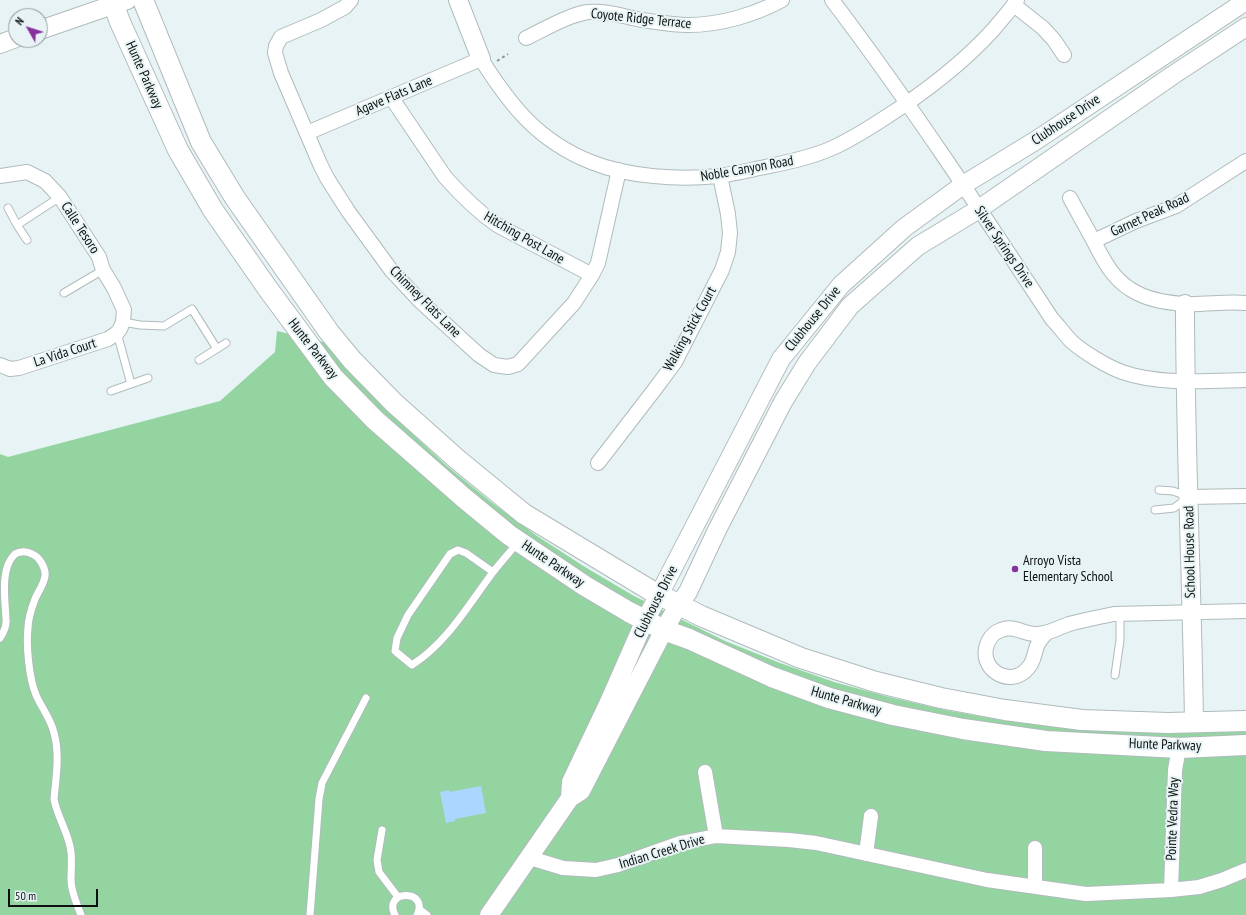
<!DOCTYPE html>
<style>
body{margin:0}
#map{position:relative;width:1246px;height:915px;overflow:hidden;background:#e7f3f4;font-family:"PT Sans Narrow",sans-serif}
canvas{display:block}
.north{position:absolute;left:8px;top:8px;width:40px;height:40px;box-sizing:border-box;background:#e7f3f4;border:1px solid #8f9899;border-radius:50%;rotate:309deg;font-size:11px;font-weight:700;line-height:16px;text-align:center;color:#0c1010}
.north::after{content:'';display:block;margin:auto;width:14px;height:18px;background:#86309e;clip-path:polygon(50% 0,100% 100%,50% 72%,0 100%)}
.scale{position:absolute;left:8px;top:889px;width:90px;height:18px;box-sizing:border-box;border:2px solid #0c1010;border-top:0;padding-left:5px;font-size:12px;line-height:14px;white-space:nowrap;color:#0c1010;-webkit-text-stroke:3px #e7f3f4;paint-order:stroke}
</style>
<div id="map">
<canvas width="1246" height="915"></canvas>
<div class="north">N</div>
<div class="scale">50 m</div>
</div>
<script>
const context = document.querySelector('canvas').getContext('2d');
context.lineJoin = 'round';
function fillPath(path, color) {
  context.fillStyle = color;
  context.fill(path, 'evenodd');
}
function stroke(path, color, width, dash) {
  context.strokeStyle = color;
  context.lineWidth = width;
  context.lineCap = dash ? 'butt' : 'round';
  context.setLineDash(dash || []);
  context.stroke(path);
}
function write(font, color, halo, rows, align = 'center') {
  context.font = font + ' "PT Sans Narrow",sans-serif';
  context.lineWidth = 4;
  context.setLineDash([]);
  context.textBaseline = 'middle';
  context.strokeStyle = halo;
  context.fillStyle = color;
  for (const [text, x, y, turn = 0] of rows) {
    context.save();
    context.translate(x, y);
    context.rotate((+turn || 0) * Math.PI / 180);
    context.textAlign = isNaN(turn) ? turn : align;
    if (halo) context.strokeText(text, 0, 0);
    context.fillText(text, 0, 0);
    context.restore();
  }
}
fillPath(new Path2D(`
 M277,331l50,12 38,43 40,41 42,39 44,36 46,34 48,31 49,29 91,45 55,22 54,19 55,15 56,13 56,10 57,7 57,4 131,-1v185h-1246v-461l8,3 212,-56 55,-49z`), '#94d4a1');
fillPath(new Path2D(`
 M481,786l5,27 -31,6v2l-9,2 -6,-31 9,-2v2z`), '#abd6fd');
const service = new Path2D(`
 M8,208l9,17 10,15
 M17,225l43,-28
 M64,293l39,-23
 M123,322l17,3 24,1 28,-17 25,40
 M117,333l14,51
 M199,360l27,-17
 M111,391l37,-13
 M1159,490l14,1 14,5
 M1155,510l19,-2 12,-9
 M493,572l-27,-19 -8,-3 -8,4 -42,61 -11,23 -2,13 17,14c33,-21 54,-56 76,-86 9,-13 20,-24 29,-36
 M0,638c4,-6 7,-12 6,-19 -1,-21 -6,-51 9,-65 5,-3 12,-3 17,0 8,3 14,15 13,22 -1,8 -7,16 -10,23 -3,8 -7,20 -7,29 -2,18 1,50 8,67 5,12 15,24 18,38 6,21 2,44 0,66 3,18 15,34 17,53 1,9 0,19 0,28 0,12 6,24 10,35
 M1115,675l5,-35v-26
 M382,830l-5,30 2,12 19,25
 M419,909l8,6
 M310,915l9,-116 3,-16 44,-85
 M395,915c-13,-26 35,-26 22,0`);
const minor = new Path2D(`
 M351,0l-6,7 -24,13 -40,17 -5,9 -1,7 6,20 39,91 7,14 21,33 43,59 28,30 60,55 15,10 14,2 10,-3 56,-61 18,-28 6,-12 21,-93
 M832,0c78,103 149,211 220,319 7,7 13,16 20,23 13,11 34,24 50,30 37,13 85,9 124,8
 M1014,5l29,23 11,12 10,15
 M526,38c19,-9 42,-23 62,-26 18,-2 37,5 54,8 15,2 31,5 46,5 32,0 66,-10 94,-25
 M391,97l54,80c16,18 32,34 52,48l95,50
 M307,133l174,-74c29,46 57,82 110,103 37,15 88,18 127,14 16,-2 32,-6 47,-9 23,-5 44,-9 65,-18 19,-8 36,-19 53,-30 41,-26 77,-53 110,-89 8,-10 17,-19 24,-30
 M0,176l27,-4 18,9 15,16 39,60 4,13 11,18 10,22 -1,12 -3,7 -3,4 -9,6 -89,29 -9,1 -10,-4
 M1070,198c7,13 15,27 22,40 10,19 19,39 38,51 15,10 37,14 55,15 20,1 41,-3 61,-1
 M1094,241l42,-20 40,-15 70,-45
 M598,463l57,-74 20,-27 47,-92 6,-18 2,-19 -2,-19 -8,-38
 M1189,497l57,-1
 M1046,633c-3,4 -7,8 -9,13 -3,8 -3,16 -9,22 -18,22 -52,0 -40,-26 3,-6 7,-10 13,-12 12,-5 21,3 33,4 13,1 23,-6 35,-10 15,-4 30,-7 45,-10l132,-3
 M705,772l11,64
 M866,854l5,-38
 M530,858l33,10 33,2 22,-5 62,-22 36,-7 73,4 27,3 28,6 143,31 99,14 85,-4 28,-3 23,-7 24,-10
 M1035,886v-38
 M1171,890l4,-120 4,-22`);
const tertiary = new Path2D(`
 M458,0l23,59
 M40,30l87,-30
 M0,44l16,-6
 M1185,304c0,139 7,279 9,418
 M570,798l1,-16 38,-80 36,-82 14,-25 122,-236 60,-74 63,-57 59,-43 72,-44 211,-140
 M489,915l81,-117 11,-7 83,-161 15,-26 9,-12 29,-62 66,-128 24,-39 43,-57 68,-60 61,-37 194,-134 73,-48`);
const secondary = new Path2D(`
 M112,0l8,22 58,128 35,60 55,79 65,88 42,43 89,78 45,37 76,51 44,26 35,18 25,9 83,38 57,21 64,17 70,14 83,12 133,7 67,-3
 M143,0l58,142 34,56 94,134 23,28 42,43 64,57 66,54 126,76 51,26 100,42 75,24 65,16 64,12 77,10 86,3 78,-2`);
stroke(service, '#b0bbbc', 9);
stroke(minor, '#b0bbbc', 16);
stroke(tertiary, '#b0bbbc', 20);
stroke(secondary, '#b0bbbc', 22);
stroke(new Path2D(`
 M497,61l11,-7`), '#8d9596', 2, [3, 3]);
stroke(service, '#fff', 7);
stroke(minor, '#fff', 14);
stroke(tertiary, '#fff', 18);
stroke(secondary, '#fff', 20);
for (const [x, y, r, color] of [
 [1015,569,4,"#86309e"]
]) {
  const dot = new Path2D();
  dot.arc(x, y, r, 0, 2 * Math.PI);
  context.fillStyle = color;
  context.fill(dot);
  stroke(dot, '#e7f3f4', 1.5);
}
write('14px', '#0c1010', '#e7f3f4', [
 ["Coyote Ridge Terrace",641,19,6],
 ["Hunte Parkway",144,75,66],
 ["Agave Flats Lane",394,96,-23],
 ["Clubhouse Drive",1066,120,-34],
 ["Noble Canyon Road",747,169,-10],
 ["Garnet Peak Road",1150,215,-25],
 ["Calle Tesoro",80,228,57],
 ["Hitching Post Lane",524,238,30],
 ["Silver Springs Drive",1004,247,56],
 ["Chimney Flats Lane",425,302,45],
 ["Clubhouse Drive",813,319,-51],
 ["Walking Stick Court",690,329,-61],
 ["Hunte Parkway",313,349,52],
 ["La Vida Court",65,353,-18],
 ["School House Road",1190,552,-91],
 ["Hunte Parkway",553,564,34],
 ["Clubhouse Drive",656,602,-63],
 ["Hunte Parkway",846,701,16],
 ["Hunte Parkway",1165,745,2],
 ["Pointe Vedra Way",1173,819,-88],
 ["Indian Creek Drive",662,852,-17]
]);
write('14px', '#0c1010', '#e7f3f4', [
 ["Arroyo Vista",1023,561],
 ["Elementary School",1023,577]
], 'left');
</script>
